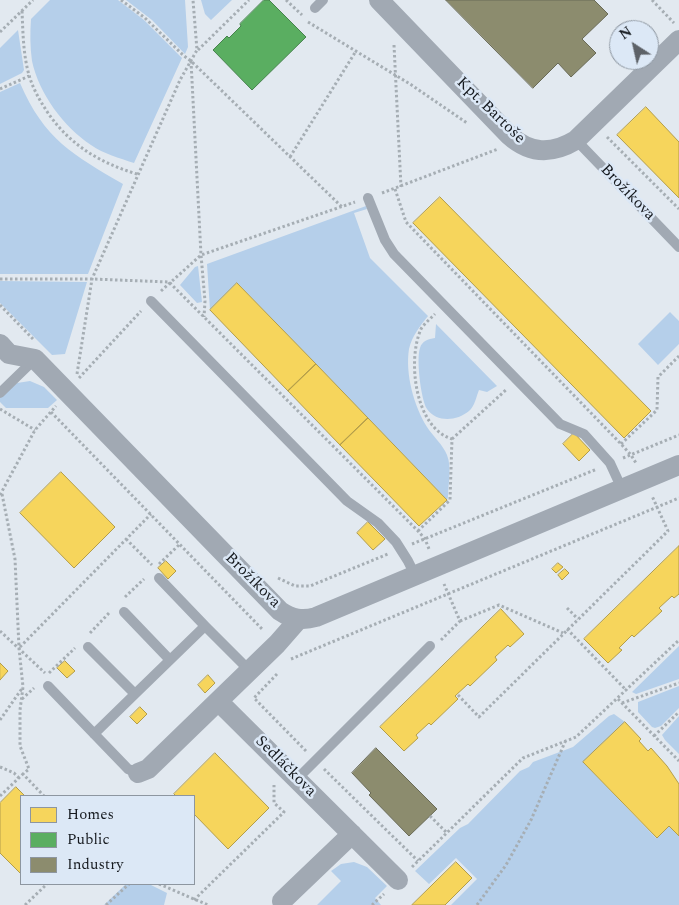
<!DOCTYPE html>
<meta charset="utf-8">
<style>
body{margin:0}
#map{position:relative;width:679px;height:905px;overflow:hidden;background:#e2e9f0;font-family:Spectral,serif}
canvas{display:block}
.legend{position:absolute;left:20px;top:795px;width:175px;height:90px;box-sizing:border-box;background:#dce8f6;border:1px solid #8d96a0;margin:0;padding:6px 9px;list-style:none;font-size:15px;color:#161a1f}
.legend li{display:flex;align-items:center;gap:10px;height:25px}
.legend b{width:25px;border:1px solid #8d96a0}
.north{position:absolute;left:609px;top:20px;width:50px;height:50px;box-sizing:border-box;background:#dce8f6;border:1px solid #8d96a0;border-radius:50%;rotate:325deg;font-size:14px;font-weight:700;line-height:20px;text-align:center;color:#161a1f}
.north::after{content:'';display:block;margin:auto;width:18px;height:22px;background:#5d6268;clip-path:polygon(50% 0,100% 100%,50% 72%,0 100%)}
</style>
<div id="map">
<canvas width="679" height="905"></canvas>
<ul class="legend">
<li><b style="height:14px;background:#f6d55c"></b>Homes</li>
<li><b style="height:14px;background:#5aae61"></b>Public</li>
<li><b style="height:14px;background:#8c8c6e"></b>Industry</li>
</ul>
<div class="north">N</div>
</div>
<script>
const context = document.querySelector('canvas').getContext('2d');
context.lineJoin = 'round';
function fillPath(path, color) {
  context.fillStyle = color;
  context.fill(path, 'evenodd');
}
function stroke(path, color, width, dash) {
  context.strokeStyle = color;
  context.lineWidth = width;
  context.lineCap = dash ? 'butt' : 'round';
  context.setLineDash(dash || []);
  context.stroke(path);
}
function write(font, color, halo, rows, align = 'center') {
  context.font = font + ' Spectral,serif';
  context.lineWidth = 5;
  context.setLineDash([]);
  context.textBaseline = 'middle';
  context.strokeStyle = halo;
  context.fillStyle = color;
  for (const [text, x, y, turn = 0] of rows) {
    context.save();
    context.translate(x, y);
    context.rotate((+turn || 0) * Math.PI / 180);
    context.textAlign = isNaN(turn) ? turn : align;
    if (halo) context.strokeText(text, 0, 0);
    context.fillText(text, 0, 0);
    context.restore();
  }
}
fillPath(new Path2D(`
 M50,0h68l26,20 38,38 -48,105c-15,-5 -30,-9 -43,-18 -27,-18 -52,-51 -59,-84 -2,-14 -2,-28 -1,-42z
 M126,0h59l3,47 -3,7 -33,-34z
 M201,0h31l-21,20 -6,-6z
 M18,30l6,40 -2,3 -22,11v-36z
 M20,83c24,56 53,72 103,101l-35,90h-88v-182z
 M366,206l1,3 -13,4 16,45 58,58c-8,10 -16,20 -19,33 -4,25 5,57 18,78 6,9 16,18 20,28 5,12 1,30 1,42l-1,3 -210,-217 -27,27 -3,-46z
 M198,266l4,36 -5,1 -17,-18 15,-18z
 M0,281l87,1 -22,72 -13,1 -52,-52z
 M670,312l9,9v23l-21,21 -20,-21z
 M436,324l61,62 -10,6 -8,-2c-3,7 -4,16 -10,21 -12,10 -32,12 -42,-2 -6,-9 -11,-50 -7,-61 2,-7 8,-9 15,-10z
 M30,381l14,6 13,13 -9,8h-42l-6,-6v-5l17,-14z
 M679,646v33l-43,15 -4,-2z
 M679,686v22l-18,18 -6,2 -3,-1 -14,-15v-10z
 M614,714l11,8 -41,41 72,75 13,-12 10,10v69h-228l26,-26 -21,-21 -27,26 -14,-13 45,-43 8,-4 52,-53 9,-4 4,-5 40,-15 36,-31z
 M679,716v38l-14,-14 -3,-5z
 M354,862l13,5 20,19 -12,12 6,7h-64l24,-24 -10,-10 10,-7z
 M126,884h23l18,9 -3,12h-60z`), '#b5cfea');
const homes = new Path2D(`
 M646,107l33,35v56l-62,-63z
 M440,197l211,214 -27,27 -211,-215z
 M237,283l79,81 -28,27 -78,-81z
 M316,364l52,54 -28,27 -52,-54z
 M368,418l79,82 -28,26 -79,-81z
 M574,433l16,17 -11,11 -16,-17z
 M61,472l54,55 -41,41 -54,-55z
 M368,522l17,17 -12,11 -16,-17z
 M679,546v48l-5,4 -2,-2 -13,12 3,3 -28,26 -2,-2 -13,13 3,2 -14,13 -24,-24z
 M166,561l10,10 -8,8 -10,-11z
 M558,563l5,4 -7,6 -4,-4z
 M565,569l4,4 -7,7 -4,-5z
 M501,609l23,25 -14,13 -2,-2 -13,12 2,3 -27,26 -2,-2 -13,12 3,3 -27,26 -2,-2 -13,12 2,3 -14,13 -24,-24z
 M65,661l10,10 -8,7 -10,-10z
 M0,663l8,8 -8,9z
 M208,675l7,8 -10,10 -7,-8z
 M140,707l7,7 -10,10 -7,-7z
 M625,722l16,17 -2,2 9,10 3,-3 16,18 12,18v52l-10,-10 -12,12 -74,-76z
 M215,753l54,55 -41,41 -34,-35v-18h-18l-2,-2z
 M16,787l9,9h-4v78l-21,-21v-50z
 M456,862l16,16 -27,27h-33z`);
fillPath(homes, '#f6d55c');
stroke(homes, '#b39d4a', 1);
const public = new Path2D(`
 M264,0h5l37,37 -54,53 -39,-40 14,-14 2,2 12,-12 -1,-2z`);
fillPath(public, '#5aae61');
stroke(public, '#46824d', 1);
const industry = new Path2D(`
 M446,0h148l14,14 -26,25 14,14 -25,24 -13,-14 -25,25z
 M376,748l61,61 -28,27 -40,-41 2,-2 -19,-20z`);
fillPath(industry, '#8c8c6e');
stroke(industry, '#696a56', 1);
stroke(new Path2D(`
 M121,0l24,18 39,38 7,5 151,146
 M286,0l16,15
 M652,0l22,23
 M22,11c1,21 1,43 7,64 4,14 11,26 19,38 22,32 52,50 89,61
 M308,22l102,62 57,39
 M0,32l33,-32
 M394,45l7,142
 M198,50l51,-50
 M191,61l10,194 4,46 -1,16
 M0,89l29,-13
 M607,137l72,72
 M290,157l66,-106
 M395,189l11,33 215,222 10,11 5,8
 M382,193l116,-44
 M0,279h92l77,3 249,249 7,8 4,10
 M161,291l40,-36 154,-53
 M0,305l33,34
 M77,374l15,-95 88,-199 17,-30 -4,-50
 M79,378l62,-67
 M0,409l35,21
 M51,412l212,218
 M452,439l55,-50
 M621,444l36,-34 1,-33 21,-21
 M623,458l56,-23
 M2,494l13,65 4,89 4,39 -3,23v36l9,23 -6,5 21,22
 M0,495l35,-65 21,-24
 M418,531l32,-31 2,-61c-37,-11 -45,-79 -31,-110 3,-5 9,-10 14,-15
 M126,539l26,26
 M412,544l185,-75
 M159,564l21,-20
 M278,578l17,8h15l78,-32
 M125,597l19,-18
 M567,608l11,11
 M460,621l39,-16 64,28
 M567,629l60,62
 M0,631l45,42
 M90,633l20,-21
 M441,640l19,-19 -16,-37
 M20,647l131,-133
 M291,659l388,-161
 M49,673l26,-25
 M277,674l-23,24 52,53
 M458,695l21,22 189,-186 -16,-35
 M22,699l12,-11
 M618,699l61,62
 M622,703l57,-20
 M0,720l23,-33
 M654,736l25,-24
 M0,767l14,6 5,5
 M324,769l94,92
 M0,796l23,-22
 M430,816l17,17
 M412,867l111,-109 53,-21 103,-97
 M159,884l49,21
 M194,900l90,-88 -10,-9v-18
 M25,905l22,-21
 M106,905l23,-21
 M372,905l12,-11
 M477,905l29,-40 25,-45 34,-78`), '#a6aeb4', 3, [2.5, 2.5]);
stroke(new Path2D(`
 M315,8l8,-8
 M576,140l103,107
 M368,198l17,42 9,14 166,170 24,10 26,29 12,26
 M151,301l196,200 31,22 18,19 12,19 7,14
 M0,393l35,-34
 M159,578l46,48
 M124,612l46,48 -35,34
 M88,647l47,47 -41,40
 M170,660l35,-34 44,44
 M48,686l80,83 10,4
 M297,779l133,-133`), '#a1a9b3', 10);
stroke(new Path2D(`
 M379,0l130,135c21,19 42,20 67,5l103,-100
 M0,344l9,10 26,5 245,252c12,8 22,10 36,6l363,-152
 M218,701l180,179
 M138,773l10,-4 129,-125 21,-24
 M282,901l70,-67`), '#a1a9b3', 20);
write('16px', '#161a1f', '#dce8f6', [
 ["Kpt. Bartoše",490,111,44],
 ["Brožíkova",627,193,46],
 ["Brožíkova",252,581,45],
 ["Sedláčkova",285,767,45]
]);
</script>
